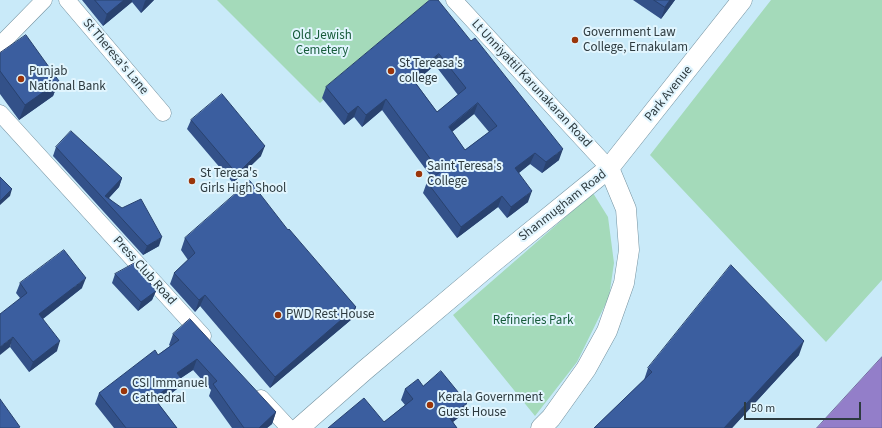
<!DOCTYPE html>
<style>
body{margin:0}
#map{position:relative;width:882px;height:428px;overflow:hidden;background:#c9eaf9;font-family:"Source Sans 3",sans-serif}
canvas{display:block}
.scale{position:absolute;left:744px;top:402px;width:117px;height:18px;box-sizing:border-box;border:2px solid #2d3a3f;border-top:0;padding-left:5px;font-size:12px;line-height:14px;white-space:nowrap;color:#2d3a3f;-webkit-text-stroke:3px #e1f5fe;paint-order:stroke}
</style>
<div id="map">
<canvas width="882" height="428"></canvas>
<div class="scale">50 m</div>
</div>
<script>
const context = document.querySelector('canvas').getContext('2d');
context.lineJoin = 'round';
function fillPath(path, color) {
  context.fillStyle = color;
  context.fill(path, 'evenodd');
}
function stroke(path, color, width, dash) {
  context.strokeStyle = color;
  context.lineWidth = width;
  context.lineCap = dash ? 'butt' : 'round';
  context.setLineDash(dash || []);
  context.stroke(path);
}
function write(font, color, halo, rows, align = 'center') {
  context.font = font + ' "Source Sans 3",sans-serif';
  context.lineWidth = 4;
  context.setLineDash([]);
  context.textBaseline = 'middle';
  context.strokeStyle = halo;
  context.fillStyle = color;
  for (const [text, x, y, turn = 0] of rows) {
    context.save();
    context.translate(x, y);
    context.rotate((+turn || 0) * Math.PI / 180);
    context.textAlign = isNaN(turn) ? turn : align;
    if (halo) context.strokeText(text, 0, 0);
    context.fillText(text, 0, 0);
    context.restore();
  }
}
fillPath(new Path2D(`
 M217,0h212l-109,103z
 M771,0h111v280l-56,62 -176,-187z
 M593,193l15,24 6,46 -5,34 -32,65 -42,54 -82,-101z`), '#a4daba');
const water = new Path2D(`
 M882,357v71h-65z`);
fillPath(water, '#937ec9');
stroke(water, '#746aa0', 1);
const minor = new Path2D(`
 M67,0l96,113
 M454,0l155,168
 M0,45l44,-45
 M0,113l203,223
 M261,398l28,30`);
const major = new Path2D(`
 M299,428l66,-58 126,-106 118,-96 133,-168
 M541,428l10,-10 35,-49 21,-38 17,-48 5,-33 -3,-41 -17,-41`);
stroke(minor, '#73919f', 17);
stroke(major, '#73919f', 21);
stroke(minor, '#fff', 16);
stroke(major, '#fff', 20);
fillPath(new Path2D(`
 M82,0h72l-13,13 -9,-11 -29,24z
 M430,0l129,160 -17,13 -12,-9 -11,9 9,29 -21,16 -9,-11 -41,31 -34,-45 4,-11 5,-4 -50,-68 -20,17 -8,-10 -10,8 -22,-27 4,-11zM435,65l23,30 -21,17 -22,-30zM474,114l15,18 -24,18 -13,-18z
 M633,0h42l-14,19z
 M0,53l59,28 -6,15 -34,24 -19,-26z
 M191,120l70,36 -28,27 -46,-54z
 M56,147l66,31 -3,9 -10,11 50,48 -16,9 -90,-99z
 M288,230l68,77 -4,12 -82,69 -70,-82 -5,6 -25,-28 4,-11 14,-13 -7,-10 4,-12z
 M115,274l41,17 -4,9 -14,11 -26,-28z
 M20,283l62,5 -39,31 14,32 -28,21 -19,-25 10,-49 -4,-5z
 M173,334l103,78 -4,12 -5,4h-35l-23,-32 2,-6 -18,-20 -12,8 -4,11 -19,14 19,25h-63l-19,-24 4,-11 59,-38 12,-9 -1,-1z
 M799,355l-67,73h-138l50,-48 4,-12z
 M423,386l40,28 -10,8 4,6h-130l57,-6 21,-17 -4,-5 4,-11z`), '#335189');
fillPath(new Path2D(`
 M124,0h8v2l-29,24 4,-12z
 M146,0h8l-13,13 4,-12z
 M670,0h5l-14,19 4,-12z
 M439,54l-4,11 -28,24 4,-12z
 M59,81l-6,15 -34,24 6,-15z
 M386,99l-4,11 -20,17 4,-12z
 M478,103l-4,11 -30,24 5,-11z
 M358,106l-4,11 -10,8 4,-11z
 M265,146l-4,10 -28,27 4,-9z
 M563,149l-4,11 -17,13 4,-11z
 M535,153l-5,11 -19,15 4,-11z
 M122,178l-3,9 -13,14 -1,-5z
 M12,189l-2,7 -10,9v-4z
 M532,191l-4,11 -21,16 4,-11z
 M502,196l-4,11 -41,31 4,-11z
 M162,237l-3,9 -16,9 4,-9z
 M86,278l-4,10 -46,36 3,-10z
 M156,291l-4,9 -14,11 3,-9z
 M205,295l-5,11 -5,6 4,-12z
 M356,307l-4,12 -82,69 5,-11z
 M13,337l-3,10 -10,8v-8z
 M60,341l-3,10 -28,21 4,-10z
 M804,341l-5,14 -67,73h-8z
 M197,359l-4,11 -12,8 -4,11 -27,20 4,-11 23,-25z
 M467,403l-4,11 -18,14 4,-11z
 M276,412l-4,12 -5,4h-8z`), '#29426f');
const building = new Path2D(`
 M95,0h29l-17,14z
 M430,0h8l33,41 4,-3 88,111 -17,13 -11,-9 -20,15 17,23 -21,16 -9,-11 -41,31 -34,-45 13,-10 -54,-73 -20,16 -8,-9 -10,8 -22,-27zM439,54l27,34 -29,24 -26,-35zM478,103l19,23 -32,24 -16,-23z
 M654,0h16l-5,7z
 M26,35l33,46 -34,24 -25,-34v-18z
 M222,94l43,52 -28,28 -46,-54z
 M71,131l51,47 -17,18 17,12 19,-9 21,38 -15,9 -91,-99z
 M0,177l12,12 -12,12z
 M250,181l38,49 1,-1 67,78 -81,70 -70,-82 -6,5 -25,-27 21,-20 -10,-15z
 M64,250l22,28 -47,36 21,27 -27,21 -20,-25 -13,10v-33l27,-21 -7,-10z
 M135,263l21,28 -15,11 -26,-28z
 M731,265l73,76 -80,87h-130l58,-56 -4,-4z
 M190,319l86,93 -17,16h-15l-31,-44 4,-3 -20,-22 -20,14 4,5 -27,20 23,30h-51l-27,-35 56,-43 3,5 21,-15 -6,-6z
 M441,371l26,32 -18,14 8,11h-129l36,-30 20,24 29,-23 -8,-10 13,-10 5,7z
 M0,399l20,28 -2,1h-18z`);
fillPath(building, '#3b5e9f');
stroke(building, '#29426f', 1);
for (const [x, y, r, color] of [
 [575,40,4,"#9a350a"],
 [391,71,4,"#9a350a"],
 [21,79,4,"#9a350a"],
 [419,174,4,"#9a350a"],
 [192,181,4,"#9a350a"],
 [278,315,4,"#9a350a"],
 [124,391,4,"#9a350a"],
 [430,405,4,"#9a350a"]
]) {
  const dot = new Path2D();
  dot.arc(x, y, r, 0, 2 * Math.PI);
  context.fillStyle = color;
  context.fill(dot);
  stroke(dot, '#e1f5fe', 1.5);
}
write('13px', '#2d3a3f', '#e1f5fe', [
 ["Government Law",583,33],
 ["College, Ernakulam",583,48],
 ["St Tereasa's",399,64],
 ["college",399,79],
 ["Punjab",29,72],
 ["National Bank",29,87],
 ["Saint Teresa's",427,167],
 ["College",427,182],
 ["St Teresa's",200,174],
 ["Girls High Shool",200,189],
 ["PWD Rest House",286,315],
 ["CSI Immanuel",132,384],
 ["Cathedral",132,399],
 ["Kerala Government",438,398],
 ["Guest House",438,413]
], 'left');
write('13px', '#175b3b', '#e1f5fe', [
 ["Old Jewish",322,36],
 ["Cemetery",322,51],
 ["Refineries Park",533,321]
]);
write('13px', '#2d3a3f', '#e1f5fe', [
 ["St Theresa's Lane",115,57,50],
 ["Lt Unniyattil Karunakaran Road",531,84,47],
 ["Park Avenue",669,94,-51],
 ["Shanmugham Road",563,206,-38],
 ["Press Club Road",144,271,48]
]);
</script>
